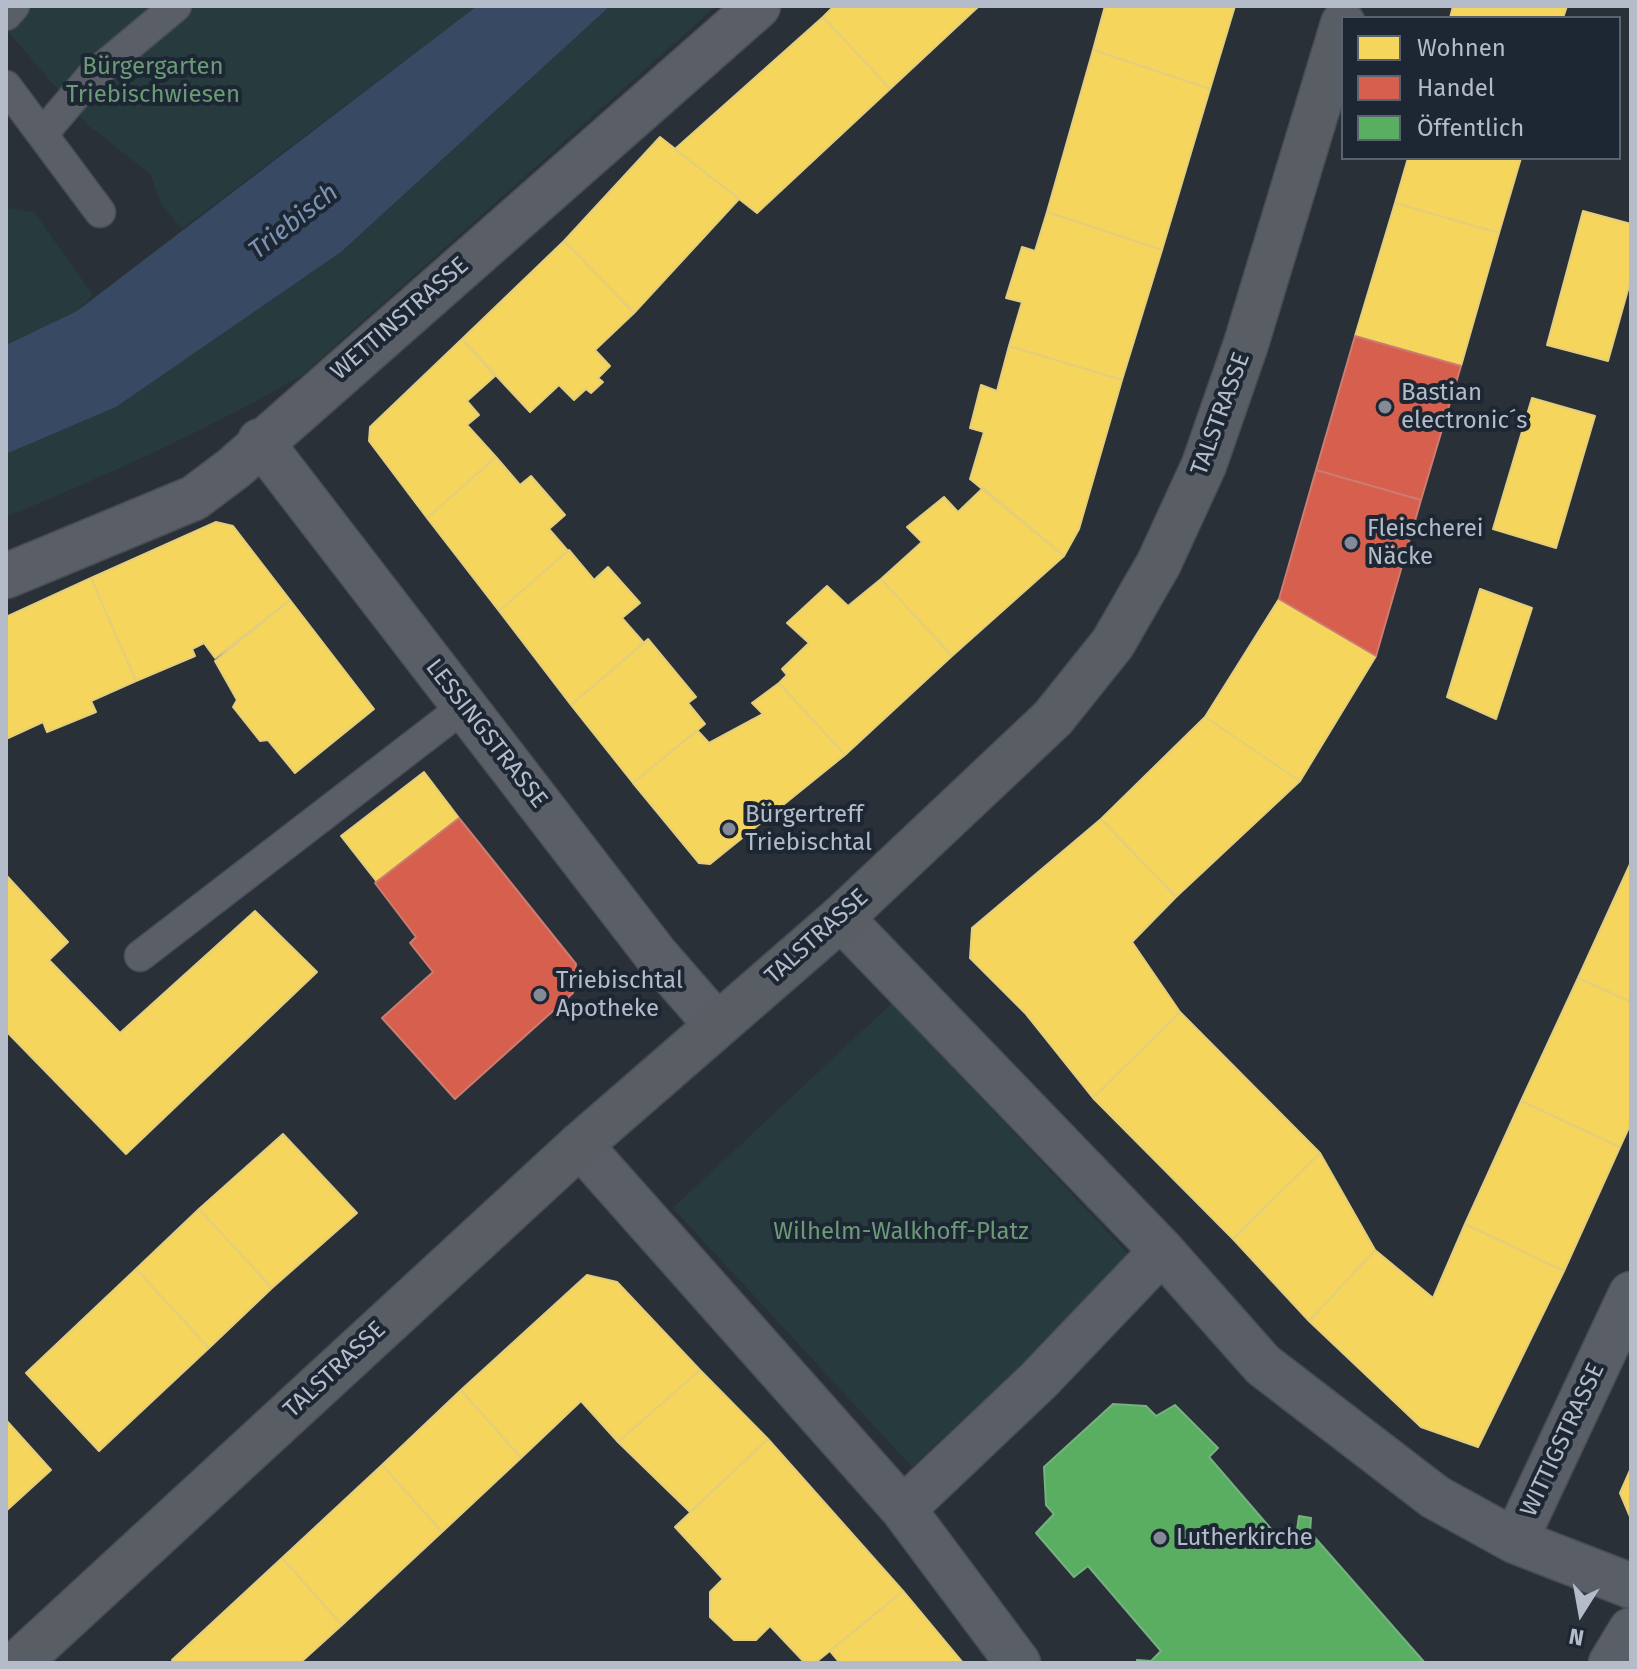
<!DOCTYPE html>
<meta charset="utf-8">
<style>
body{margin:0}
#map{position:relative;width:1637px;height:1669px;overflow:hidden;background:#2a3038;font-family:"Fira Sans",sans-serif}
canvas{display:block}
.frame{position:absolute;inset:0;border:8px solid #b4bcc9;pointer-events:none}
.legend{position:absolute;left:1341px;top:16px;width:280px;height:144px;box-sizing:border-box;background:#1d2633;border:2px solid #59626f;margin:0;padding:10px 14px;list-style:none;font-size:24px;color:#b4bcc9}
.legend li{display:flex;align-items:center;gap:16px;height:40px}
.legend b{width:40px;border:2px solid #59626f}
.north{position:absolute;left:1541px;top:1573px;width:80px;height:80px;-webkit-text-stroke:6px #1d2633;paint-order:stroke;rotate:191deg;font-size:22px;font-weight:700;line-height:32px;text-align:center;color:#b4bcc9}
.north::after{content:'';display:block;margin:auto;width:28px;height:36px;background:#b4bcc9;clip-path:polygon(50% 0,100% 100%,50% 72%,0 100%)}
</style>
<div id="map">
<canvas width="1637" height="1669"></canvas>
<div class="frame"></div>
<ul class="legend">
<li><b style="height:22px;background:#f6d55c"></b>Wohnen</li>
<li><b style="height:22px;background:#d6604d"></b>Handel</li>
<li><b style="height:22px;background:#5aae61"></b>Öffentlich</li>
</ul>
<div class="north">N</div>
</div>
<script>
const context = document.querySelector('canvas').getContext('2d');
context.lineJoin = 'round';
function fillPath(path, color) {
  context.fillStyle = color;
  context.fill(path, 'evenodd');
}
function stroke(path, color, width, dash) {
  context.strokeStyle = color;
  context.lineWidth = width;
  context.lineCap = dash ? 'butt' : 'round';
  context.setLineDash(dash || []);
  context.stroke(path);
}
function write(font, color, halo, rows, align = 'center') {
  context.font = font + ' "Fira Sans",sans-serif';
  context.lineWidth = 8;
  context.setLineDash([]);
  context.textBaseline = 'middle';
  context.strokeStyle = halo;
  context.fillStyle = color;
  for (const [text, x, y, turn = 0] of rows) {
    context.save();
    context.translate(x, y);
    context.rotate((+turn || 0) * Math.PI / 180);
    context.textAlign = isNaN(turn) ? turn : align;
    if (halo) context.strokeText(text, 0, 0);
    context.fillText(text, 0, 0);
    context.restore();
  }
}
fillPath(new Path2D(`
 M6,6h471l-295,223 -22,-27 -9,-27 -63,-50 -82,-96z
 M610,6h106l-415,370c-95,55 -194,99 -295,141v-63l110,-47 225,-155z
 M6,208l28,4 59,83 -16,16 -71,34z
 M892,1003l242,257 -222,207 -239,-259z`), '#273a3e');
fillPath(new Path2D(`
 M477,6h133l-269,246 -225,155 -110,47v-109l71,-34z`), '#384963');
const homes = new Path2D(`
 M834,6h145l-89,83 -67,-72z
 M1105,6h130l-25,83 -117,-39z
 M1453,6h114l-4,12h-113z
 M823,17l67,72 -133,124 -82,-64z
 M1093,50l117,39 -48,161 -115,-38z
 M660,137l79,62 -105,114 -70,-72z
 M1408,158h113l-22,75 -104,-30z
 M1395,203l104,30 -38,133 -106,-30z
 M1583,211l48,13v55l-23,82 -61,-16z
 M1047,212l115,38 -40,130 -113,-34 13,-44 -16,-4 16,-51 13,4z
 M564,241l70,72 -39,37 15,16 -12,12 5,4 -12,11 -5,-4 -12,11 -15,-15 -29,27 -68,-73z
 M462,339l33,37 -28,25 12,14 -12,10 29,32 -69,61 -58,-77 1,-14z
 M1009,346l113,34 -43,149 -15,27 -94,-77 14,-47 -14,-4 11,-43 16,6z
 M1532,398l63,18 -39,132 -63,-19z
 M496,457l24,28 11,-9 34,39 -16,14 19,22 -69,60 -72,-93z
 M983,488l81,68 -112,100 -71,-77 41,-37 -15,-15 37,-30 14,15z
 M216,522l17,4 57,74 -75,58 -11,-15 -12,6 3,7 -59,25 -45,-103z
 M569,550l25,30 14,-13 32,36 -18,15 22,25 -73,62 -72,-94z
 M91,578l45,103 -45,20 5,11 -49,20 -4,-10 -37,17v-122z
 M881,579l71,77 -107,99 -66,-72 8,-8 -5,-6 27,-26 -22,-20 40,-37 21,20z
 M1480,589l52,19 -36,111 -49,-22z
 M1279,599l97,57 -76,125 -95,-64z
 M290,600l84,109 -79,64 -27,-33 -8,1 -27,-34 4,-7 -22,-39z
 M648,639l48,58 -8,6 17,21 -72,59 -62,-78z
 M779,683l66,72 -135,109 -11,-1 -66,-80 64,-53 12,13 54,-29 -11,-11z
 M1205,717l95,64 -124,116 -75,-78z
 M424,772l35,46 -82,64 -36,-46z
 M1101,819l75,78 -44,45 48,70 -87,86 -68,-85 -55,-55 2,-30z
 M1631,862v140l-53,-24z
 M6,875l62,67 -19,18 71,73 135,-122 62,61 -191,182 -120,-123z
 M1578,978l53,24v121l-11,24 -99,-46z
 M1180,1012l140,141 -87,86 -140,-141z
 M1521,1101l99,46 -56,124 -99,-47z
 M283,1134l74,79 -85,75 -73,-79z
 M1320,1153l55,97 -66,71 -76,-82z
 M199,1209l73,79 -63,60 -73,-79z
 M1465,1224l99,47 -86,176 -57,-20 -112,-106 66,-71 58,48z
 M136,1269l73,79 -110,103 -73,-78z
 M587,1275l30,7 83,88 -82,72 -37,-41 -60,57 -60,-68z
 M700,1370l68,69 -78,73 -72,-70z
 M461,1390l60,68 -79,74 -60,-67z
 M6,1420l45,50 -45,41z
 M768,1439l135,152 -88,72h-10l-35,-37 -14,14h-22l-24,-23v-25l13,-13 -48,-52z
 M382,1465l60,67 -100,93 -60,-67z
 M1631,1468v51l-11,-26z
 M282,1558l60,67 -42,38h-125l-3,-3z
 M903,1591l60,72h-123l-10,-12z`);
fillPath(homes, '#f6d55c');
stroke(homes, '#e2ce7d', 2);
const shops = new Path2D(`
 M1355,336l106,30 -40,134 -105,-30z
 M1316,470l105,30 -45,156 -97,-57z
 M459,818l117,146 -3,29 -118,106 -73,-81 51,-46 -23,-29 6,-6 -41,-54z`);
fillPath(shops, '#d6604d');
stroke(shops, '#cc7c72', 2);
const public = new Path2D(`
 M1113,1404l33,2 10,10 19,-11 43,43 -9,9 75,87 13,-14 2,-14 12,2 -1,14 115,131h-288v-3l14,1 10,-10 -73,-85 -14,11 -38,-44 18,-19 -8,-9 -2,-38z`);
fillPath(public, '#5aae61');
stroke(public, '#75b280', 2);
const lane = new Path2D(`
 M6,15l8,-9
 M6,86l94,126
 M44,132l47,-55 85,-71
 M140,956l325,-250`);
const street = new Path2D(`
 M260,441l396,514 60,69
 M6,576l188,-78 40,-30 524,-462
 M841,918l321,333 101,114 172,132 80,44 116,45
 M580,1145l323,364 115,154
 M903,1509l135,-128 124,-130
 M1515,1541l116,-247
 M1611,1663l20,-33`);
const secondary = new Path2D(`
 M18,1663l562,-518 261,-227 212,-200 60,-75 46,-80 45,-98 42,-121 97,-320`);
stroke(lane, '#484c53', 33);
stroke(street, '#484c53', 47);
stroke(secondary, '#484c53', 47);
stroke(lane, '#5a5e66', 30);
stroke(street, '#5a5e66', 44);
stroke(secondary, '#595d64', 44);
for (const [x, y, r, color] of [
 [1385,407,8,"#848b96"],
 [1351,543,8,"#848b96"],
 [729,829,8,"#848b96"],
 [540,995,8,"#848b96"],
 [1160,1538,8,"#848b96"]
]) {
  const dot = new Path2D();
  dot.arc(x, y, r, 0, 2 * Math.PI);
  context.fillStyle = color;
  context.fill(dot);
  stroke(dot, '#1d2633', 3);
}
write('24px', '#6b9a76', '#1d2633', [
 ["Bürgergarten",153,67],
 ["Triebischwiesen",153,95],
 ["Wilhelm-Walkhoff-Platz",901,1232]
]);
write('24px', '#b4bcc9', '#1d2633', [
 ["WETTINSTRASSE",400,319,-41],
 ["TALSTRASSE",1221,414,-70],
 ["LESSINGSTRASSE",486,734,52],
 ["TALSTRASSE",817,937,-42],
 ["TALSTRASSE",335,1370,-43],
 ["WITTIGSTRASSE",1563,1440,-65]
]);
write('24px', '#b4bcc9', '#1d2633', [
 ["Bastian",1401,393],
 ["electronic´s",1401,421],
 ["Fleischerei",1367,529],
 ["Näcke",1367,557],
 ["Bürgertreff",745,815],
 ["Triebischtal",745,843],
 ["Triebischtal",556,981],
 ["Apotheke",556,1009],
 ["Lutherkirche",1176,1538]
], 'left');
write('italic 26px', '#7c92b1', '#1d2633', [
 ["Triebisch",294,222,-38]
]);
</script>
